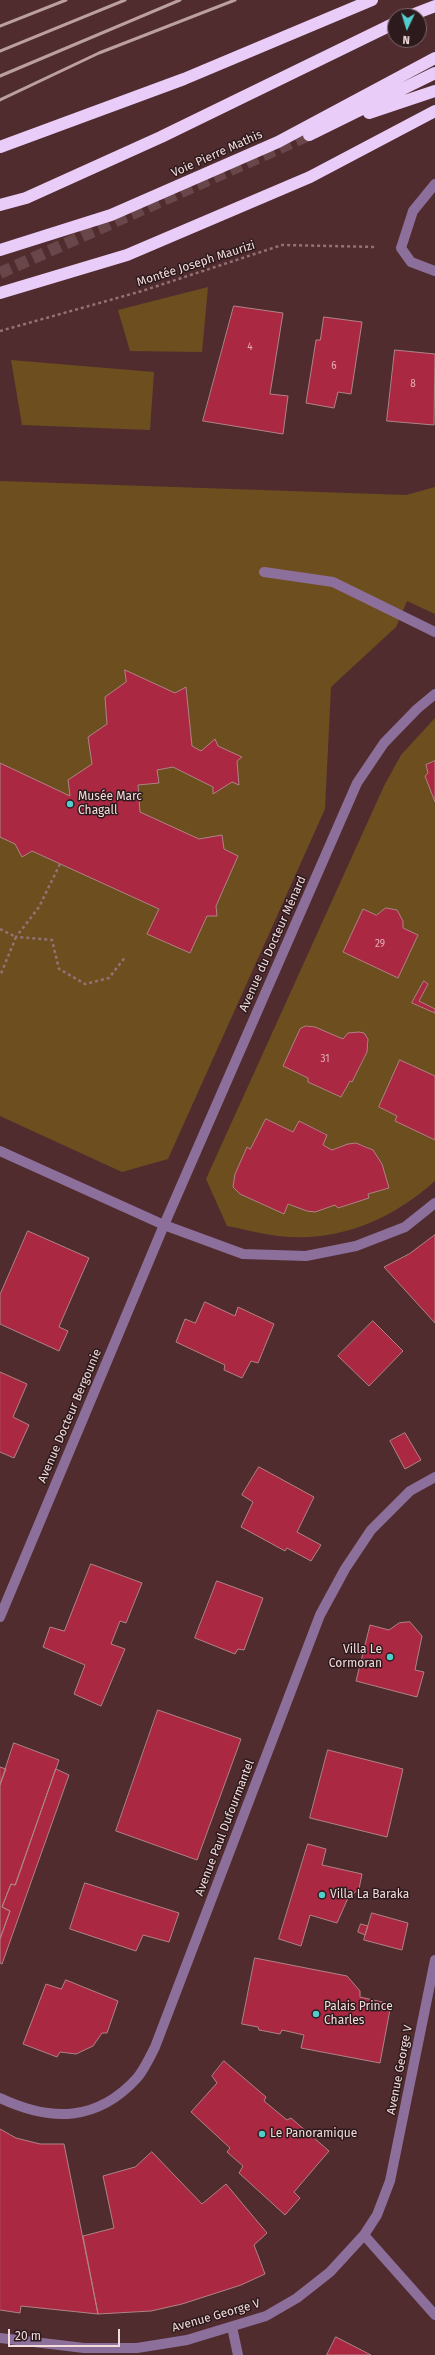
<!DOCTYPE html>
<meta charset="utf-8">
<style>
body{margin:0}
#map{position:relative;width:435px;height:2355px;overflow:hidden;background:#512c2f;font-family:"Fira Sans",sans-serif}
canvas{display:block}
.north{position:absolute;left:387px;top:8px;width:40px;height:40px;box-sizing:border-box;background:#2c1a1c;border:1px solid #7c6768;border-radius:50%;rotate:184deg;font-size:11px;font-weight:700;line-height:16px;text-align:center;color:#f3dadb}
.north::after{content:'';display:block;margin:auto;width:14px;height:18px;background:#52cdcc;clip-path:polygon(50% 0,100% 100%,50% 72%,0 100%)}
.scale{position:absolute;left:8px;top:2329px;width:112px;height:18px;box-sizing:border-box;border:2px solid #f3dadb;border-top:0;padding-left:5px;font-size:12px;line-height:14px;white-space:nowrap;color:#f3dadb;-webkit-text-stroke:3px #2c1a1c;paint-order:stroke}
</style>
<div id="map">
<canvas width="435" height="2355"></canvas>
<div class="north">N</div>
<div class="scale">20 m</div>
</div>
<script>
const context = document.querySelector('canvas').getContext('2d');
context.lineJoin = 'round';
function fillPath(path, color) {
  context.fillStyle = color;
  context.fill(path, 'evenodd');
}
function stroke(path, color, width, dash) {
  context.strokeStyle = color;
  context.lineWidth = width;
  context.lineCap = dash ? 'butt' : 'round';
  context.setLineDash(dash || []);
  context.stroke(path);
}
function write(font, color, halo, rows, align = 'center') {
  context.font = font + ' "Fira Sans",sans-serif';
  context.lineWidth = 3;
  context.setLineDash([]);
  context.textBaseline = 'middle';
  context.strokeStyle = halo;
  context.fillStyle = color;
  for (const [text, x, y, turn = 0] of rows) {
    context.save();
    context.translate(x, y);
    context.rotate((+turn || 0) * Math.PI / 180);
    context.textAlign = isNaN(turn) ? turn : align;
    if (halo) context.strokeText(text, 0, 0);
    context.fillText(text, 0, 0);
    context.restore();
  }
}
fillPath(new Path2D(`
 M208,287l-6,65 -72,-1 -12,-41z
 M11,360l143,12 -4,58 -128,-5z
 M0,481l406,14 29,-8v127l-28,-13 -11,26 -65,60 -6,122 -157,350 -46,13 -122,-56z
 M435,718v43l-9,4 9,37v207l-16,-8 9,-17 -4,-3 -12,22 23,10v63l-35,-16 -21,47 18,9 -2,5 40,19v41c-44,39 -97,62 -157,55 -17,-2 -34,-7 -51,-10l-21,-47 178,-393 17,-31zM386,908l10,2 7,11v7l15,7 -20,43 -55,-26 20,-43 13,6zM306,1026l9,1 28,12 5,-6c38,-4 13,31 4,49l-2,-1 -9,16 -33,-15v-4l-25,-12 17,-37zM266,1119l27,13 6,-11 28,13 -4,11 9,5c40,-18 47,6 57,38l-21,6 1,4 -31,10 -3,-3c-27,9 -22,5 -47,-1l-4,9 -44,-19 -7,-7 2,-13 12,-27 3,2z`), '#6d4e1f');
const building = new Path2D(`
 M234,306l49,7 -13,81 18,2 -5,38 -80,-13z
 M324,317l38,5 -11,72 -13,-2 -4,16 -28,-5 10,-63h4z
 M395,350l40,4 -1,71 -47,-4z
 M125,670l50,23 11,-6 6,59 9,5 14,-12 3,7 24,11 -5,4 2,24 -7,-3 -19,12v-7l-40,-20 -16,3 2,13 -21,2 2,27 59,27 23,-4 2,14 14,7 -22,50 1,10h-10l-17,37 -43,-19 12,-25 -127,-58 -10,6 -7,-13 -15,-7v-74l70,33 -2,-16 24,-16 -4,-27 19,-13 -2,-27 21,-15z
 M435,761v41l-10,-26 3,-3 -2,-8z
 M386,908l11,2 6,11v7l15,7 -20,43 -55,-26 20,-43 13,6z
 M424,981l4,3 -9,17 16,8v4l-23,-10z
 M306,1026l9,1 28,12 5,-6 11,-1 5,1 4,6 -1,13 -15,30 -2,-1 -9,16 -33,-15v-4l-25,-12 17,-37z
 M400,1060l35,16v64l-40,-19 2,-5 -18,-9z
 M266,1119l27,13 6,-11 28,14 -4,10 9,5 16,-6 8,-1 17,7 9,14 7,24 -21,6 1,4 -31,10 -3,-3 -20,7 -8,-1 -19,-7 -4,10 -44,-20 -7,-7 2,-13 12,-27 3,2z
 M28,1231l61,27 -28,64 -2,5 9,4 -9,20 -59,-27v-29z
 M435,1235v88l-51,-56 25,-13z
 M205,1302l30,14 3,-9 36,17 -16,39 -7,-2 -9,17 -18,-8 1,-5 -49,-23 9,-23 10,4z
 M373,1321l30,30 -34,35 -31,-30z
 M0,1372l27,12 -14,33 16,8 -15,33 -14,-6z
 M405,1433l16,27 -16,9 -15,-28z
 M259,1467l55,30 -17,35 24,13 -10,16 -24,-13 -2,3 -44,-24 12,-25 -11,-7z
 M91,1564l51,19 -16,40 -6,-2 -9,23 14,5 -24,57 -27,-12 11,-29 -42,-18 7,-20 14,4z
 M217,1581l46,17 -19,52 -6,-1 -3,5 -40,-16z
 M410,1622l12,14 -7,34 9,2 -7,25 -61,-16 14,-56 19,5 10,-7z
 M158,1710l83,29 -44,121 -81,-29z
 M14,1743l45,17 -44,125 -4,-1 -9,23 8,4 -10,28v-154z
 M328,1750l75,19 -16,68 -77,-19z
 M0,1767l6,2 -6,16z
 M56,1769l13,6 -67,189 -2,-1v-24l10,-28 -8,-4 9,-23 4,1z
 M308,1844l18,5 -4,16 40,9 -3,15 -11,9 -11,25 -27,-8 -9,31 -22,-7z
 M85,1883l94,30 -10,29 -26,-7 -7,16 -66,-22z
 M372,1913l36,10 -6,27 -38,-10z
 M361,1924l7,2 -3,9 -7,-3z
 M255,1958l92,18 13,15v6l31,7 -11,59 -79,-15 3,-13 -22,-5 -2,4 -21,-4 -1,-3 -16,-3z
 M66,1980l52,21 -11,32h-5l-9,13 -17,8 -16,-2 -3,5 -34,-13 23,-60 15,5z
 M224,2061l42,36 -2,4 23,19 4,-2 38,33 -35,41 6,6 -15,17 -46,-42 4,-7 -16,-14 3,-4 -39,-36 26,-29 -5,-7z
 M0,2129l16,9 24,6h24l34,170 -77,-8 -1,7 -20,-3z
 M152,2152l50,52 24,-20 41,49 -13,12 11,29 -24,11 -59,19 -31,7 -53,3 -15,-78 31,-8 -11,-52 32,-9z
 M336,2337l35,18h-44z`);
fillPath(building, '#ab2843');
stroke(building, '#af8385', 1);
stroke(new Path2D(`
 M0,273l309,-138`), '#694649', 12, [12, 6]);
stroke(new Path2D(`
 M0,331l142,-40 140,-46 95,2
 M60,864l-21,43 -23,30 36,3 7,29 26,15 24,-6 17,-22
 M0,929l16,8 -16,39`), '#927274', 2.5, [3, 3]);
stroke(new Path2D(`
 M435,184l-22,27 -12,37 10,14 24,9
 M264,572l69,10 102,50
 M0,1151l164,74 79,29 63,2 50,-10 49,-19 30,-24
 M0,1617l164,-392 193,-442 27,-40 33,-34 18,-15
 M0,2098c51,24 97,24 137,-20 7,-8 13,-21 18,-31l165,-432 25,-46 26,-39 39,-39 25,-14
 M364,2235l71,80
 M232,2327l6,28
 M0,2338l84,10h53l50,-8 79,-24 31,-18 33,-26 34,-37 13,-20 13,-34 45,-221`), '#8d6f9b', 10);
stroke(new Path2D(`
 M409,16l26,-10
 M369,113l66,-22
 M309,135l126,-62
 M0,147l184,-68 188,-79
 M0,205l26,-7 135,-61 234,-114
 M0,250l111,-35 167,-73 157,-84
 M0,293l127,-38 183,-78 125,-66`), '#e9ccf8', 12);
stroke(new Path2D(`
 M0,26l66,-26
 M0,51l125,-51
 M0,76l180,-76
 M0,100l99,-47 136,-53`), '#bc9fa0', 3);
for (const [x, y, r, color] of [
 [70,804,4,"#52cdcc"],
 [390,1657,4,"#52cdcc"],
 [322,1895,4,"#52cdcc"],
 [316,2014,4,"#52cdcc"],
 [262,2134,4,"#52cdcc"]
]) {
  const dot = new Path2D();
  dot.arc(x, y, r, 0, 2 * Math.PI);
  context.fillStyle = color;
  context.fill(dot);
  stroke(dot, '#2c1a1c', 1.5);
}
write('10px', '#e1aeb5', null, [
 ["4",250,347],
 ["6",334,366],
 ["8",413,384],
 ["29",380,944],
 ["31",325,1059]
]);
write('12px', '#f3dadb', '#2c1a1c', [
 ["Voie Pierre Mathis",217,154,-24],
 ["Montée Joseph Maurizi",196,264,-18],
 ["Avenue du Docteur Ménard",273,944,-66],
 ["Avenue Docteur Bergounie",70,1416,-67],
 ["Avenue Paul Dufourmantel",225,1828,-69],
 ["Avenue George V",400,2070,-79],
 ["Avenue George V",216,2316,-16]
]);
write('12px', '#f3dadb', '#2c1a1c', [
 ["Musée Marc",78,797],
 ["Chagall",78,811],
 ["Villa Le",382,1650,"right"],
 ["Cormoran",382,1664,"right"],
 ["Villa La Baraka",330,1895],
 ["Palais Prince",324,2007],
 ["Charles",324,2021],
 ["Le Panoramique",270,2134]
], 'left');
</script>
